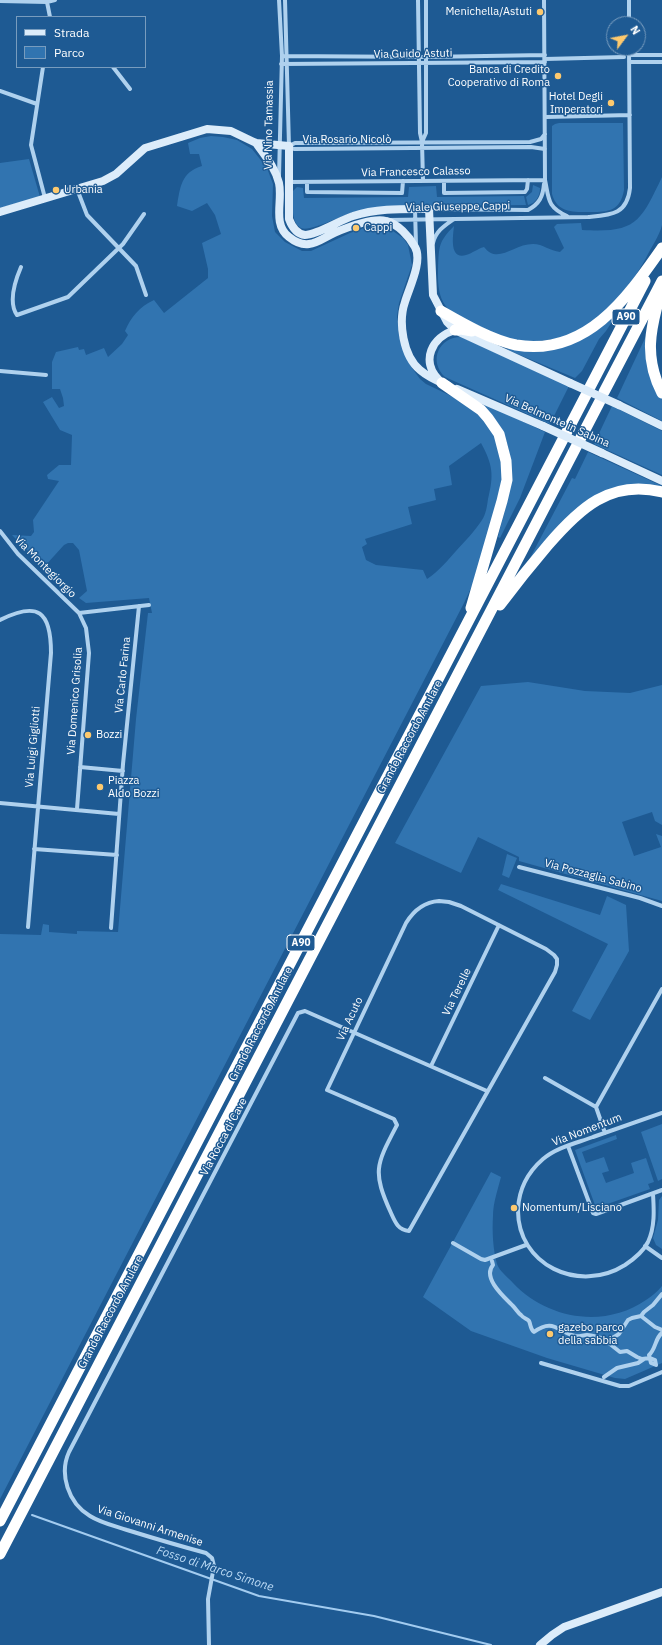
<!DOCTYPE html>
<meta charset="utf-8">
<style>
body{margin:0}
#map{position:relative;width:662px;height:1645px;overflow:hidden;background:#1e5a93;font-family:"IBM Plex Sans",sans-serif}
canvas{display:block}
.legend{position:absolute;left:16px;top:16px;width:130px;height:52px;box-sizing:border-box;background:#1e5a93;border:1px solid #789cbe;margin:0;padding:5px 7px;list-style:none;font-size:12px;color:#fff}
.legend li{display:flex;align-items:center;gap:8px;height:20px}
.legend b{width:20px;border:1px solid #789cbe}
.north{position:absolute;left:606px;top:16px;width:40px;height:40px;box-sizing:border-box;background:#1e5a93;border:1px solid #789cbe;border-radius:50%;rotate:58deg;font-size:11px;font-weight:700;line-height:16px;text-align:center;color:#fff}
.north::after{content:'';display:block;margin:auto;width:14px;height:18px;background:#fdc96e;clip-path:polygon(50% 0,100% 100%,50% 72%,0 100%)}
</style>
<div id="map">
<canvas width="662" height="1645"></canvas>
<ul class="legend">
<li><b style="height:5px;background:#dcecfa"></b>Strada</li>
<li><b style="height:11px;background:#3174b0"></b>Parco</li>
</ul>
<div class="north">N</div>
</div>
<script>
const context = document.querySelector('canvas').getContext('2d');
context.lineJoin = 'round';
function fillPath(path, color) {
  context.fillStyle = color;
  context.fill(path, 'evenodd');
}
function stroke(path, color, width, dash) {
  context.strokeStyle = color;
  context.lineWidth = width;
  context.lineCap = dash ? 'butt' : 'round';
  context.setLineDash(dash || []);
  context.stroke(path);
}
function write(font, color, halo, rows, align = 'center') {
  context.font = font + ' "IBM Plex Sans",sans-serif';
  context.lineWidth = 3;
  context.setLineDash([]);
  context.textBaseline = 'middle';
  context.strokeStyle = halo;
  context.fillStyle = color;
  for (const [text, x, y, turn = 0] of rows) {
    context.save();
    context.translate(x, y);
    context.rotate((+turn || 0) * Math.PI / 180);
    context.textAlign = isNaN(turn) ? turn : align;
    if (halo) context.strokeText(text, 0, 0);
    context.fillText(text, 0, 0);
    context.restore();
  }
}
fillPath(new Path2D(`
 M559,123h64l1,67c-4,23 -18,22 -37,22 -16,0 -30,0 -35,-18v-68l3,-2z
 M211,136l12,1 14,3 15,9 15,19 6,16 -1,32 3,16 10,10 17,9h9l39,-18 14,-5 14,-1 12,2 13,9 5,7 4,20 -13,38 -2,13 2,19 5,17 8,16 8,11 6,5 42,20 24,24 13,41 -27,104 -14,30 -464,896v-565l41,1 2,-11 6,1v7l28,2v-3l41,1 18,-213 12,-106h4l-3,-15 -63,5 -7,-5 8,-7 -8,-41 -6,-7h-5l-4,2 -20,22 -32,-32 19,1 3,-4 -1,-12 26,-39 -11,-2 -1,-4 12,-10h12l1,-30 -12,-5 -17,-28 9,-5 7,11 5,-2 -1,-8 -3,-9h-8v-27l4,-10 22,-5 1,3 5,-1 2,6 18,-7 4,9 14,-13 6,-9 -3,-4c6,-14 14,-24 29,-31l10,13 44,-35v-9l-6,-26 19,-9 -6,-19 -8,-12 -15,8 -15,-5c3,-18 4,-34 25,-40l-3,-12h-9l-2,-11 12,-5zM481,443c12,22 13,32 7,56 -1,7 -2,15 -6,21 -7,11 -17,21 -26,31 -9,10 -17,20 -29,28l-4,-9 -47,-5 -10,-5 -4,-13 5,-3 -2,-5 47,-15 -4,-17 28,-7 -2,-11 18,-4 -3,-19z
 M29,159l11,38 -40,11v-45z
 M662,177c0,12 0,38 0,48 -2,10 -12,24 -16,33 -15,28 -44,62 -73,75 -15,7 -40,10 -57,7 -13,-1 -27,-9 -39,-15 -31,-13 -40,-20 -39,-56 1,-22 0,-27 16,-43 -1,10 -5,34 12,29 7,-2 11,-6 18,-8 14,18 29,-3 49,-3 10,0 17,7 27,8l4,-4 -10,-21 3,-3 24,-1 1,7c54,3 58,-7 80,-53z
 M533,185l7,3c0,8 -4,15 -12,17l-2,-8 6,-5z
 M436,186l1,11 87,-1 2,9c-32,0 -65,1 -98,1 -23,1 -47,0 -70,5 -12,2 -49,22 -57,17 -11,-6 -8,-26 -8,-37l4,-4 6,1 1,10 104,-1 1,-10z
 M616,312l1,2 -11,17 -7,8 -17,32 -7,7 -67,-28v-2l33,1z
 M647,334l15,64v23l-45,-23z
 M461,337l108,49 -19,38 -105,-47c-17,-16 -6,-40 16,-40z
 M477,400l68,32 -25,66 -20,40 -2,-1c7,-28 17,-55 11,-85 -1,-7 -3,-14 -7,-20 -7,-11 -17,-21 -25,-32z
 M612,406l50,25v44l-68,-31z
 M588,452l74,34v2l-58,6 -75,66 43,-82 3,1z
 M528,682l57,9 45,2 32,-8v140l-7,-4 -3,-9 -30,10 12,34 27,-9 -5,-13 6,2v65l-143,-40v-4l-41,-20 -17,36 -66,-30 86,-157z
 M507,854l10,4 -8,20 -7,-3z
 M501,884l99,31 7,-19 19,9 3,46 -39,69 -18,-9 36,-67 -110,-54z
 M662,1124v55l-4,2 -17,-49z
 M616,1135l1,4 -35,13 4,11 18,-6 5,14 -7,2 4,10 28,-10 -3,-10 15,-5 8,24 -6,2 2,5 -54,19 -21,-58z
 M491,1172l10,5c-3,12 -8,26 -8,39 -1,15 0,34 4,48 2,7 12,14 16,19 34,36 91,46 133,17 6,-4 11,-8 16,-14v77l-37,16 -10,-1 -68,-20 -76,-27 -48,-34z
 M662,1196v53l-6,-4 -3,-7 5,-18 1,-20z`), '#3174b0');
stroke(new Path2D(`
 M32,1515l227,81 115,20 117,29`), '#a3ccf0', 2);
stroke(new Path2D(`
 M285,0l4,146
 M418,0l2,133 2,9 1,39
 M544,0l1,180c4,19 2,27 22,36
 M0,1l47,1 8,-2
 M47,2l3,15
 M629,24v-24
 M629,55h33
 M282,56l144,1 119,-2
 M545,59l79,-2
 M629,62h33
 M281,64l264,-2
 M43,67l-12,78 14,53
 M113,67l17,22
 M0,91l37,13
 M546,117l84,-2
 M422,142l4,-9v-133
 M289,146l6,-3h7l228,-1 11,-3 4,-5
 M289,147l5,2 237,-2 14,2
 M279,176l3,-120 -3,-56
 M444,181v12l81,-1 2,-3 1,-9
 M289,182l256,-2
 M307,182v10l95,1 1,-12
 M77,189l10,26 49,51 10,29
 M415,209l1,36
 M429,209l99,1c11,-6 15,-13 16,-26
 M388,220l200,-3c23,-2 39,-2 42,-29l-1,-140
 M433,243c3,-12 11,-17 21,-24
 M21,267c-6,14 -13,35 -4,48l51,-18 55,-53 21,-30
 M0,371l46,4
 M0,531l18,23 61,59 7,15 3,25 -12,156
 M79,613l70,-8
 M0,620c38,-19 51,-9 51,33l-23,274
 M80,767l43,4
 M0,803l119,11
 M34,849l83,6
 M519,867l121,31 22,8
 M439,901l10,1 12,4 85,43 8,6 3,4v6l-2,7 -146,259c-11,-1 -14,-9 -18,-18 -19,-42 -15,-48 6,-88l-3,-6 -67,-29 79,-167c8,-13 18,-21 33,-22z
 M111,928l12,-164 16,-158
 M431,1066l68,-141
 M545,1078l51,29 9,26
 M596,1107l66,-118
 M568,1146l25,67 3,1 66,-24
 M653,1194c1,16 2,33 -5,48 -5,10 -14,17 -23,23 -46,29 -108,0 -107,-56 1,-20 10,-37 25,-50 14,-12 34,-16 50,-22 23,-8 46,-16 69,-24
 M453,1243l28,16 4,1 41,-15
 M645,1246l17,12
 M492,1261l1,4c-11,13 11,32 20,41 3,3 5,7 8,9 2,3 6,4 8,6 2,4 1,8 5,11 19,-14 23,-1 41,4 4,1 8,-1 12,-1 7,0 15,4 22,5
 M662,1294l-9,11 -9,7 -3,4 14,11 7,3
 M641,1316l-9,2 -4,2 -9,14 -10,6 1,4 10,8 7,-1 10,6 5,2 8,-1 5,2 1,5 -5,-2 -2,-8c7,-6 6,-17 13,-22
 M541,1363l79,23h9l33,-14
 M604,1377l13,-9 21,-5 6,-4
 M209,1645l-1,-46 6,-33 -2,-8 -6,-5c-26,-7 -53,-15 -79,-23 -12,-4 -26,-7 -37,-14 -22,-13 -31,-42 -21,-64l229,-439 7,-2 182,80`), '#afd1ee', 4);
stroke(new Path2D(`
 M256,143c9,13 19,24 23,40 4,18 -7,41 10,54 5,4 13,8 20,7 9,-1 16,-7 25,-11 12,-5 39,-16 52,-12 12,3 23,15 29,26 8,14 -6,41 -10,55 -7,20 -2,54 15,68 8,7 17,11 27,15
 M0,212l103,-31 13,-7 29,-26 62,-19 24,2 25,12 33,3v73c3,8 7,15 16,16 12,0 35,-15 48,-19 24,-8 51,-7 76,-7l4,86 14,27 8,8 115,53
 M439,380c-19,-19 -7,-43 16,-50
 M457,389l86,37
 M619,405l43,21
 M602,453l60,28
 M540,1645l12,-10 12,-8 98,-35`), '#dcecfa', 8);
stroke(new Path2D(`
 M660,295c-10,35 -16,63 2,98
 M441,311c21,12 50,29 75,34 70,12 111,-47 146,-97
 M455,330l6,-1 11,2
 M442,383l39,27 7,8 11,16 7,27 1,19 -5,21 -31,107
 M590,387l55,-106
 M604,392l58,-111
 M500,605c15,-20 31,-40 48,-60 31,-36 62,-66 114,-53
 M0,1521l586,-1126
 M0,1554l600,-1153`), '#fff', 11);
stroke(new Path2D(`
 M570,383l49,22
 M543,426l59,27`), '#dcecfa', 8);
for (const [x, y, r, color] of [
 [540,12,4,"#fdc96e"],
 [558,76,4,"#fdc96e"],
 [611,103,4,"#fdc96e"],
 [56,190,4,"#fdc96e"],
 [356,228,4,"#fdc96e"],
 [88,735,4,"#fdc96e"],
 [100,787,4,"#fdc96e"],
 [514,1208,4,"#fdc96e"],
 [550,1334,4,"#fdc96e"]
]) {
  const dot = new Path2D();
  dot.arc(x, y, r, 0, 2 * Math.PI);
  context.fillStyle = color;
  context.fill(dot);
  stroke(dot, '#1e5a93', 1.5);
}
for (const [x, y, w] of [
 [626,317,28],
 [301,943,28]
]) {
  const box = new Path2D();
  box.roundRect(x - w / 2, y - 8, w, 16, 3);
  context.fillStyle = '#1e5a93';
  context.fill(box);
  stroke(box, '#fff', 1);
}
write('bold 10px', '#fff', null, [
 ["A90",626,317],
 ["A90",301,943]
]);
write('11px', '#fff', '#1e5a93', [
 ["Menichella/Astuti",532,12,"right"],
 ["Banca di Credito",550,70,"right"],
 ["Cooperativo di Roma",550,83,"right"],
 ["Hotel Degli",603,97,"right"],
 ["Imperatori",603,110,"right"],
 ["Urbania",64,190],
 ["Cappi",364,228],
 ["Bozzi",96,735],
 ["Piazza",108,781],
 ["Aldo Bozzi",108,794],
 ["Nomentum/Lisciano",522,1208],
 ["gazebo parco",558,1328],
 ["della sabbia",558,1341]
], 'left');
write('11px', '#fff', '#1e5a93', [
 ["Via Guido Astuti",413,54,-1],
 ["Via Nino Tamassia",269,125,-89],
 ["Via Rosario Nicolò",347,140],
 ["Via Francesco Calasso",416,172,-1],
 ["Viale Giuseppe Cappi",458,207,-1],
 ["Via Belmonte in Sabina",557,421,24],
 ["Via Montegiorgio",45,567,45],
 ["Via Carlo Farina",123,675,-84],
 ["Via Domenico Grisolia",75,701,-86],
 ["Grande Raccordo Anulare",410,737,-62],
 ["Via Luigi Gigliotti",33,747,-85],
 ["Via Pozzaglia Sabino",593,876,15],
 ["Via Terelle",457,992,-64],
 ["Via Acuto",350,1019,-65],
 ["Grande Raccordo Anulare",261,1024,-63],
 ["Via Nomentum",587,1130,-21],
 ["Via Rocca di Cave",224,1137,-62],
 ["Grande Raccordo Anulare",111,1312,-62],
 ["Via Giovanni Armenise",150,1526,18]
]);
write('italic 12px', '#bbdaf5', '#1e5a93', [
 ["Fosso di Marco Simone",215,1569,18]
]);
</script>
